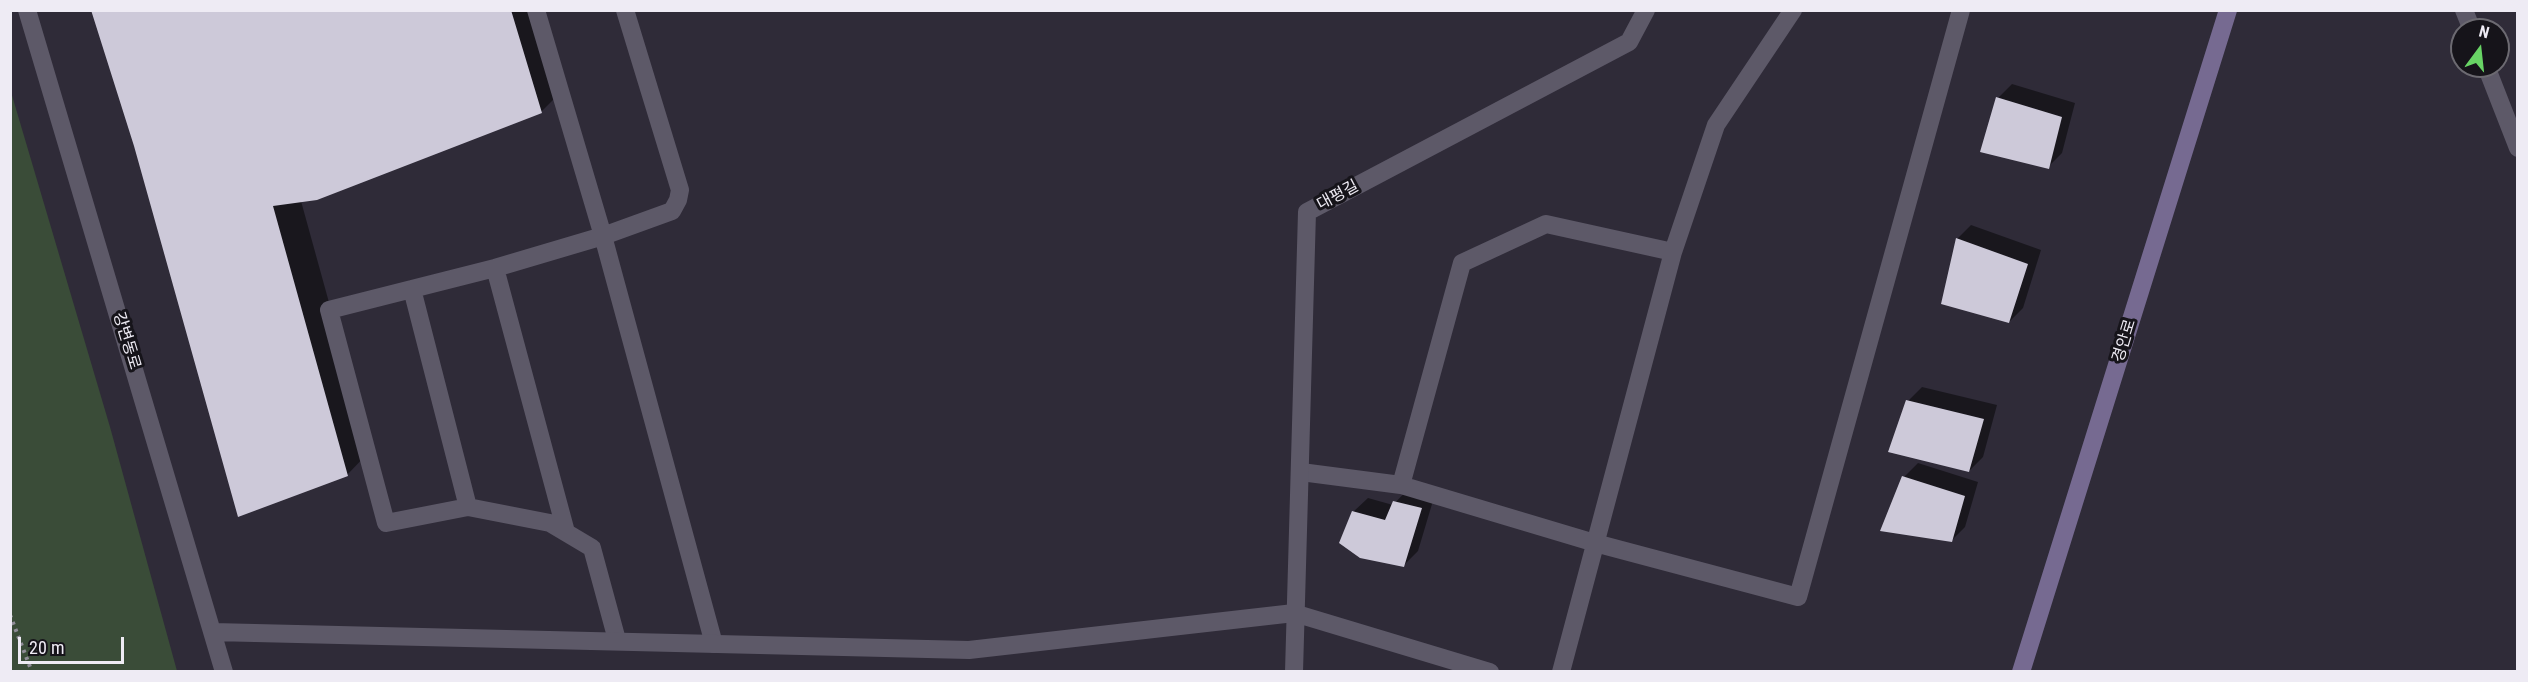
<!DOCTYPE html>
<meta charset="utf-8">
<style>
body{margin:0}
#map{position:relative;width:2528px;height:682px;overflow:hidden;background:#2f2b38;font-family:"Roboto Condensed",sans-serif}
canvas{display:block}
.frame{position:absolute;inset:0;border:12px solid #eeebf4;pointer-events:none}
.north{position:absolute;left:2450px;top:18px;width:60px;height:60px;box-sizing:border-box;background:#16141a;border:2px solid #6c6a71;border-radius:50%;rotate:15deg;font-size:16px;font-weight:700;line-height:24px;text-align:center;color:#eeebf4}
.north::after{content:'';display:block;margin:auto;width:21px;height:27px;background:#68d465;clip-path:polygon(50% 0,100% 100%,50% 72%,0 100%)}
.scale{position:absolute;left:18px;top:637px;width:106px;height:27px;box-sizing:border-box;border:3px solid #eeebf4;border-top:0;padding-left:8px;font-size:18px;line-height:21px;white-space:nowrap;color:#eeebf4;-webkit-text-stroke:4px #16141a;paint-order:stroke}
</style>
<div id="map">
<canvas width="2528" height="682"></canvas>
<div class="frame"></div>
<div class="north">N</div>
<div class="scale">20 m</div>
</div>
<script>
const context = document.querySelector('canvas').getContext('2d');
context.lineJoin = 'round';
function fillPath(path, color) {
  context.fillStyle = color;
  context.fill(path, 'evenodd');
}
function stroke(path, color, width, dash) {
  context.strokeStyle = color;
  context.lineWidth = width;
  context.lineCap = dash ? 'butt' : 'round';
  context.setLineDash(dash || []);
  context.stroke(path);
}
function write(font, color, halo, rows, align = 'center') {
  context.font = font + ' "Roboto Condensed","Noto Sans KR",sans-serif';
  context.lineWidth = 6;
  context.setLineDash([]);
  context.textBaseline = 'middle';
  context.strokeStyle = halo;
  context.fillStyle = color;
  for (const [text, x, y, turn = 0] of rows) {
    context.save();
    context.translate(x, y);
    context.rotate((+turn || 0) * Math.PI / 180);
    context.textAlign = isNaN(turn) ? turn : align;
    if (halo) context.strokeText(text, 0, 0);
    context.fillText(text, 0, 0);
    context.restore();
  }
}
fillPath(new Path2D(`
 M11,92l99,335 67,244h-166z`), '#3a4c38');
fillPath(new Path2D(`
 M92,10h449l24,78 -23,23 -225,88 -16,2 69,250 -23,24 -212,-329z
 M2012,84l63,19 -13,50 -14,14 -50,-69z
 M1971,225l70,25 -18,58 -14,14 -52,-83z
 M1922,387l75,18 -14,52 -14,14 -61,-70z
 M1918,463l60,19 -13,45 -14,14 -47,-64z
 M1409,488l26,6 -17,57 -14,14 -51,-53 15,-14 25,7z`), '#0007');
fillPath(new Path2D(`
 M91,10h420l31,103 -225,87 -44,6 75,270 -110,41 -104,-371z
 M1996,97l66,20 -13,52 -69,-17z
 M1956,238l72,26 -19,59 -68,-19z
 M1906,400l78,19 -15,53 -81,-20z
 M1902,476l63,20 -13,46 -72,-11z
 M1393,501l29,7 -18,59 -44,-9 -21,-15 13,-32 33,9z`), '#cdc9d9');
stroke(new Path2D(`
 M10,615l22,57`), '#908d98', 4, [3, 4.5]);
stroke(new Path2D(`
 M536,10l67,226 111,408
 M2464,10l8,20
 M2486,66l32,82
 M495,268l71,264
 M412,289l56,218
 M1301,472l100,13 194,58 203,54 163,-587
 M1401,485l61,-222 84,-39 127,28
 M617,640l-25,-92 -42,-25 -82,-16 -82,16 -57,-213 166,-42 108,-32 69,-25 6,-11 2,-10 -55,-180
 M1561,672l112,-420 43,-127 77,-115`), '#5d5968', 18);
stroke(new Path2D(`
 M27,10l197,662
 M213,632l756,18 325,-37 196,59
 M1294,672l13,-460 322,-170 17,-32`), '#5d5968', 18);
stroke(new Path2D(`
 M2021,672l207,-662`), '#766a91', 18);
write('16px', '#eeebf4', '#16141a', [
 ["대평길",1338,196,-28],
 ["강변동로",126,341,73],
 ["경안로",2125,341,-73]
]);
</script>
